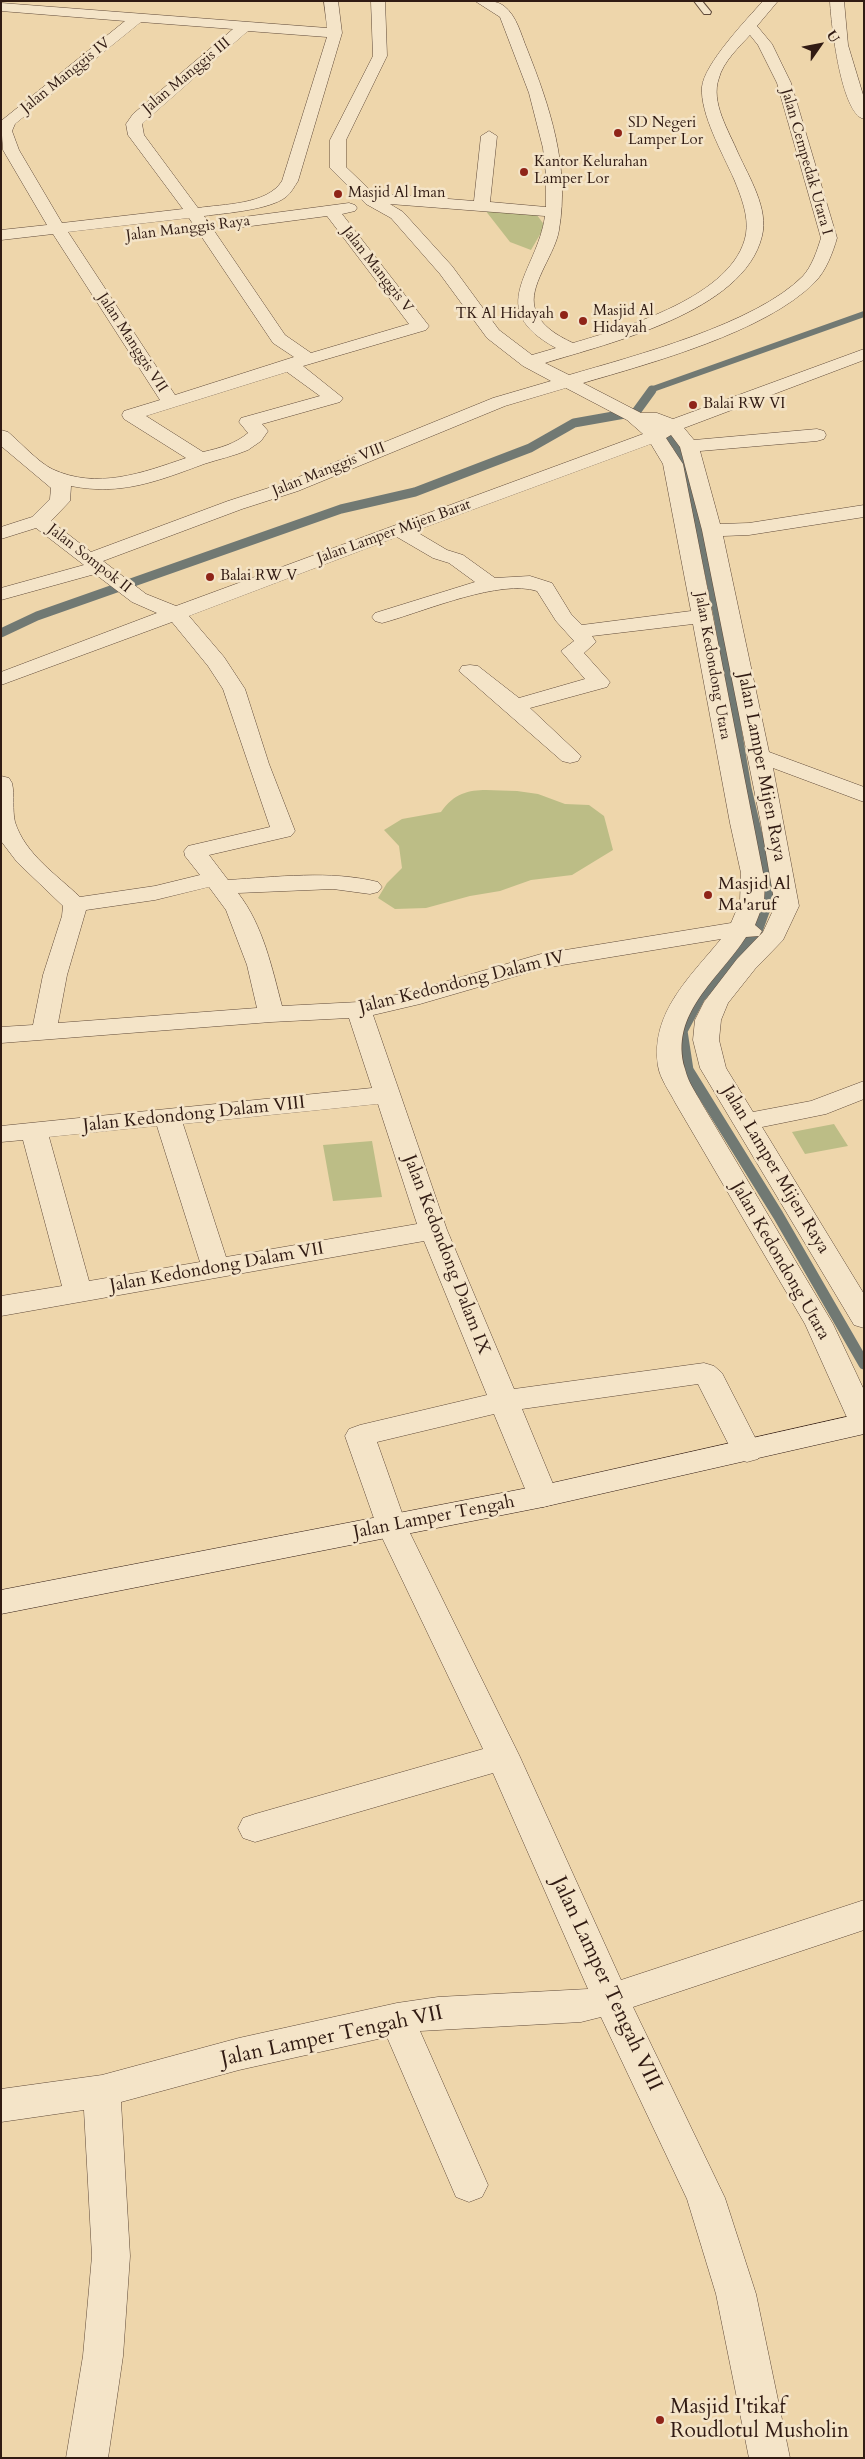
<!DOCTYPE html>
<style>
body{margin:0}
#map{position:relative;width:865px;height:2459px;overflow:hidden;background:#eed6ab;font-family:Cardo,serif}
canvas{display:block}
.frame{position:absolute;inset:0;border:2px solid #311b13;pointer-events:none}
.north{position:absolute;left:795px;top:20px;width:50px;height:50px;-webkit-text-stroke:4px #f4e4c8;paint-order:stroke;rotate:57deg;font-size:14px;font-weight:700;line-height:20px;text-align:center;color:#311b13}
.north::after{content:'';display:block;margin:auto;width:18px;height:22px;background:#311b13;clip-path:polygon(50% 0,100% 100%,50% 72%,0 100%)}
</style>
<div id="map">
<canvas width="865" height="2459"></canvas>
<div class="frame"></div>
<div class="north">U</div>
</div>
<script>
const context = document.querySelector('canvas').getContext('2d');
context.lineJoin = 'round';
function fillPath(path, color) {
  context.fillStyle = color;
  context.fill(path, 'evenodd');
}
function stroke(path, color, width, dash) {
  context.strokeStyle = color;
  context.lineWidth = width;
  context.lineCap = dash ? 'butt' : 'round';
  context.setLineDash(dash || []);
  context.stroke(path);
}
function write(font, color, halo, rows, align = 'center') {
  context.font = font + ' Cardo,serif';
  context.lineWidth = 5;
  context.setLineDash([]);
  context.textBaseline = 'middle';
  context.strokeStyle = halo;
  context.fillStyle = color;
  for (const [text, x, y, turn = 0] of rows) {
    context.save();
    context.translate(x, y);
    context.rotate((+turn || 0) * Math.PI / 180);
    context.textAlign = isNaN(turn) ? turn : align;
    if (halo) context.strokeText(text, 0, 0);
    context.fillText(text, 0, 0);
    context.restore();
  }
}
fillPath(new Path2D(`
 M485,210l52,5 8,11 -14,24 -21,-8z
 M517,791l21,3 27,10 24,1 15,11 9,34 -41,25 -41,5 -31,11 -30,5 -44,12 -31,1 -17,-11 9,-15 15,-15 -3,-22 -15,-16 18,-11 39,-7c20,-29 45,-21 76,-21z
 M834,1124l14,22 -43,8 -13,-22z
 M372,1141l10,56 -49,4 -10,-56z`), '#bcbd86');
stroke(new Path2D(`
 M651,392l2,-3 211,-75`), '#717973', 6);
stroke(new Path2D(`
 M668,436l9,10 13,34 28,136 29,172 23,98 -3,18
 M1,633l36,-17 304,-107 74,-17 115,-44 44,-25 62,-11 16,-22`), '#717973', 9);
stroke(new Path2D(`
 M767,903l-11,31 -56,63 -18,34 6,39 90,145 86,149`), '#717973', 11);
const lane = new Path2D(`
 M694,1h8l9,11 -1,2h-6z`);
const street = new Path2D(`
 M324,1h14l4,32 -44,148c-4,6 -7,12 -12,16 -17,13 -60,16 -82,19l81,119 26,18 98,-29 -82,-108 -91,12 -8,-5 8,-5 113,-15 6,2 2,3 -2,3 -13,3 87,112 -3,4 -123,36 40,32 -3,4 -78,22 6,7 -7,10 -13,9c-14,6 -29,9 -44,14 -46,17 -83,32 -133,22l-1,15 -19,20 40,31 137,-51 56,-18 209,-85 58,-17 -28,-15 -36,-28 -47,-64 -49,-56 -25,-14 -36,-36v-28l43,-84 -2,-55h14l2,55 -41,84v27l27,26 101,8 7,-65 8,-5 8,5 -7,66 56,5v-32l-3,-27 -14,-55 -29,-76 -25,-16c11,0 21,-1 29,5 13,10 17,29 23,43 23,58 43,118 32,181 -3,22 -28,52 -25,74 3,20 22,31 39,39 51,-15 162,-47 173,-109 3,-18 -5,-38 -12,-55 -11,-25 -34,-65 -32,-92 2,-23 45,-68 61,-86h15l-21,25 15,18 19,39 46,155c-4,14 -11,33 -22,44 -49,50 -164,81 -232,101l58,30h16l16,6 191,-70v11l-180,68 10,12 123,-11 7,2 2,4 -2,4 -7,2 -117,10 20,73 29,-1 115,-18v12l-115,18 -26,1 46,216 95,35v15l-91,-34 26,138 -16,34 -28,29 -27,34 -7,17 -2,20 7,28 27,44 58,-11 53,-20v18l-38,15 -64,13 102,167v34l-10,-3 -154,-257 -7,-28 2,-20 9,-18 33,-43 26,-27 12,-26 -14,-82 -59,-294 -22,-83 -9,-12 -5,3 17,26 82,419 -1,19 -9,23 7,6 -3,5 -13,1c-26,41 -78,77 -61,132 3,13 11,24 17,35l131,220 31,66v42l-10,-3 -5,-7 -44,-98 -129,-220c-6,-12 -16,-25 -18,-38 -8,-53 32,-89 63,-127l-177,29 -124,36 -47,11 74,215 67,159 190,-26 10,3 8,7 40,78 -4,8 -11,3 -11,-3 -38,-75 -176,25 36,87 -4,8 -11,3 -11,-3 -4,-8 -34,-82 -117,28 30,85 113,230 101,223 243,-80v30l-231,77 92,191 31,96 34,164h-41l-33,-164 -29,-95 -86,-182 -20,5 -161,9 68,154 -6,12 -13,5 -13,-5 -69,-160 -148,33 -118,32 9,154 -7,100 -15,102h-42l17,-102 9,-100 -8,-146 -83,12v-33l101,-14 137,-37 158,-35 41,-6 150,-8 -95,-216 -238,69 -12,-4 -5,-10 5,-10 12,-4 228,-65 -106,-222 -32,-91 4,-7 11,-4 127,-30 -63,-154 -423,75v-20l61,-10 -39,-146 -22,2v-16l371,-38 -23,-70 -78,4 -270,21v-16l32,-2 10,-50 19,-59 1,-10 -46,-44 -16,-21v-65l8,2 3,5c3,13 0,26 3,39 10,32 42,53 65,75l75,-11 45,-11 -15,-19 -1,-5 4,-5 82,-19 -47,-138 -15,-23 -36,-44 -171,63v-13l156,-59 -25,-11 -37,-28 -94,26v-12l83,-23 -48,-37 -35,11v-12l31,-10 18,-18 1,-11 -50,-42v-16l7,2c12,10 30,30 44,37 45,21 90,4 134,-11l-62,-39 -2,-4 2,-4 36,-11 -107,-166 -52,6v-10l46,-5 -44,-75 -2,-29 124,-100 -124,-10v-8l326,25zM141,22l92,7 -100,85 -7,10 2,11 55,74 -121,14 -43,-73 -7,-19 3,-7zM248,31l79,6 -45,144c-15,24 -59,23 -84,27l-54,-73 -2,-11zM750,35l8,10 19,38 44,155c-4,13 -9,28 -18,38 -47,48 -169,80 -234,99l-24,-12c64,-20 199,-51 217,-127 7,-27 -13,-59 -24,-83 -9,-22 -28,-51 -19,-75 4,-16 20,-31 31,-43zM390,204l155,12c-8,57 -62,92 11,132l-24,7 -33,-25 -47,-64 -49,-54zM189,218l84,125 21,14 -119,38 -107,-163zM287,372l33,24 -79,22 -2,4 9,11c-13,11 -28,15 -45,19l-57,-36zM566,388l61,32 16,14 -467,172 -30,-12 -43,-33 139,-52 56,-18 207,-85zM651,444l12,20 28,147 -109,14 -11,-11 -19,-31 -22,-7 -35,2 -32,-23 -16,-5 -32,-19zM397,537l36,21 16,5 26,19 -100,31 -3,4 3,4 7,2 7,-2c38,-11 112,-42 148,-30l19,30 18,20 -13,10 24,28 -66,19 -41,-32 -8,-1 -8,1 -3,5 103,90 8,2 8,-2 3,-5 -51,-48 77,-21 3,-5 -26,-29 12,-11 -4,-6 101,-12 37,199 11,50 -1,29 -9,21 -190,31 -135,39 -47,9 -77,4c-10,-38 -19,-81 -44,-113l95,-4 37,5 8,-2 4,-5 -4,-5c-48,-12 -101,-5 -150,-2l-19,-25 82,-19 4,-5 -26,-67 -24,-75 -21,-32 -35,-41zM209,887l17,23 21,55 10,43 -199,15 9,-48 19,-65 69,-10zM378,1104l39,120 -191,33 -43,-133zM157,1126l43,136 -111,19 -40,-144z
 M830,1h14l4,44 16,53v21c-23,-5 -33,-96 -34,-118z`);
const secondary = new Path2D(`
 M864,1413v21l-321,73 -542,107v-24l542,-105z`);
stroke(lane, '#604a39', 2);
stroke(street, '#604a39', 1);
stroke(secondary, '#311b13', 1);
fillPath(lane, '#f4e4c8');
fillPath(street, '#f4e4c8');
fillPath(secondary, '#f4e4c8');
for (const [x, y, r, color] of [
 [618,133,5,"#8f2418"],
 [524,172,5,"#8f2418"],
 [338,194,5,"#8f2418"],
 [564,315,5,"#8f2418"],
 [583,321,5,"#8f2418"],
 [693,405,5,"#8f2418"],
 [210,577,5,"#8f2418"],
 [708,895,5,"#8f2418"],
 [660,2420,5,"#8f2418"]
]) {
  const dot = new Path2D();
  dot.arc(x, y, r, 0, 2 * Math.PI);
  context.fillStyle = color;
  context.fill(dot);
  stroke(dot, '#f4e4c8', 2);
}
write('15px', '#311b13', '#f4e4c8', [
 ["Jalan Manggis IV",66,76,-39],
 ["Jalan Manggis III",187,76,-40],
 ["Jalan Cempedak Utara I",806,162,74],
 ["Jalan Manggis Raya",188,229,-7],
 ["Jalan Manggis V",377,270,52],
 ["Jalan Manggis VII",132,343,57],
 ["Jalan Manggis VIII",329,470,-22],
 ["Jalan Lamper Mijen Barat",394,532,-20],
 ["Jalan Sompok II",89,559,38],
 ["Jalan Kedondong Utara",712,666,80]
]);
write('15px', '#311b13', '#f4e4c8', [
 ["SD Negeri",628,124],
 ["Lamper Lor",628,141],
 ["Kantor Kelurahan",534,163],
 ["Lamper Lor",534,180],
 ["Masjid Al Iman",348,194],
 ["Masjid Al",593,312],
 ["Hidayah",593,329],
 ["TK Al Hidayah",554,315,"right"],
 ["Balai RW VI",703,405],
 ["Balai RW V",220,577]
], 'left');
write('18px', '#311b13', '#f4e4c8', [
 ["Jalan Lamper Mijen Raya",761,767,79],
 ["Jalan Kedondong Dalam IV",462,983,-14],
 ["Jalan Kedondong Dalam VIII",194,1115,-6],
 ["Jalan Lamper Mijen Raya",775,1170,59],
 ["Jalan Kedondong Dalam IX",446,1255,69],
 ["Jalan Kedondong Utara",780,1261,60],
 ["Jalan Kedondong Dalam VII",217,1268,-10],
 ["Jalan Lamper Tengah",434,1518,-11]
]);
write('18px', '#311b13', '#f4e4c8', [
 ["Masjid Al",718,885],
 ["Ma'aruf",718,906]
], 'left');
write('21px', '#311b13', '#f4e4c8', [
 ["Jalan Lamper Tengah VIII",606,1984,65],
 ["Jalan Lamper Tengah VII",332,2037,-12]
]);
write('21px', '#311b13', '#f4e4c8', [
 ["Masjid I'tikaf",670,2408],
 ["Roudlotul Musholin",670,2432]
], 'left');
</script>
